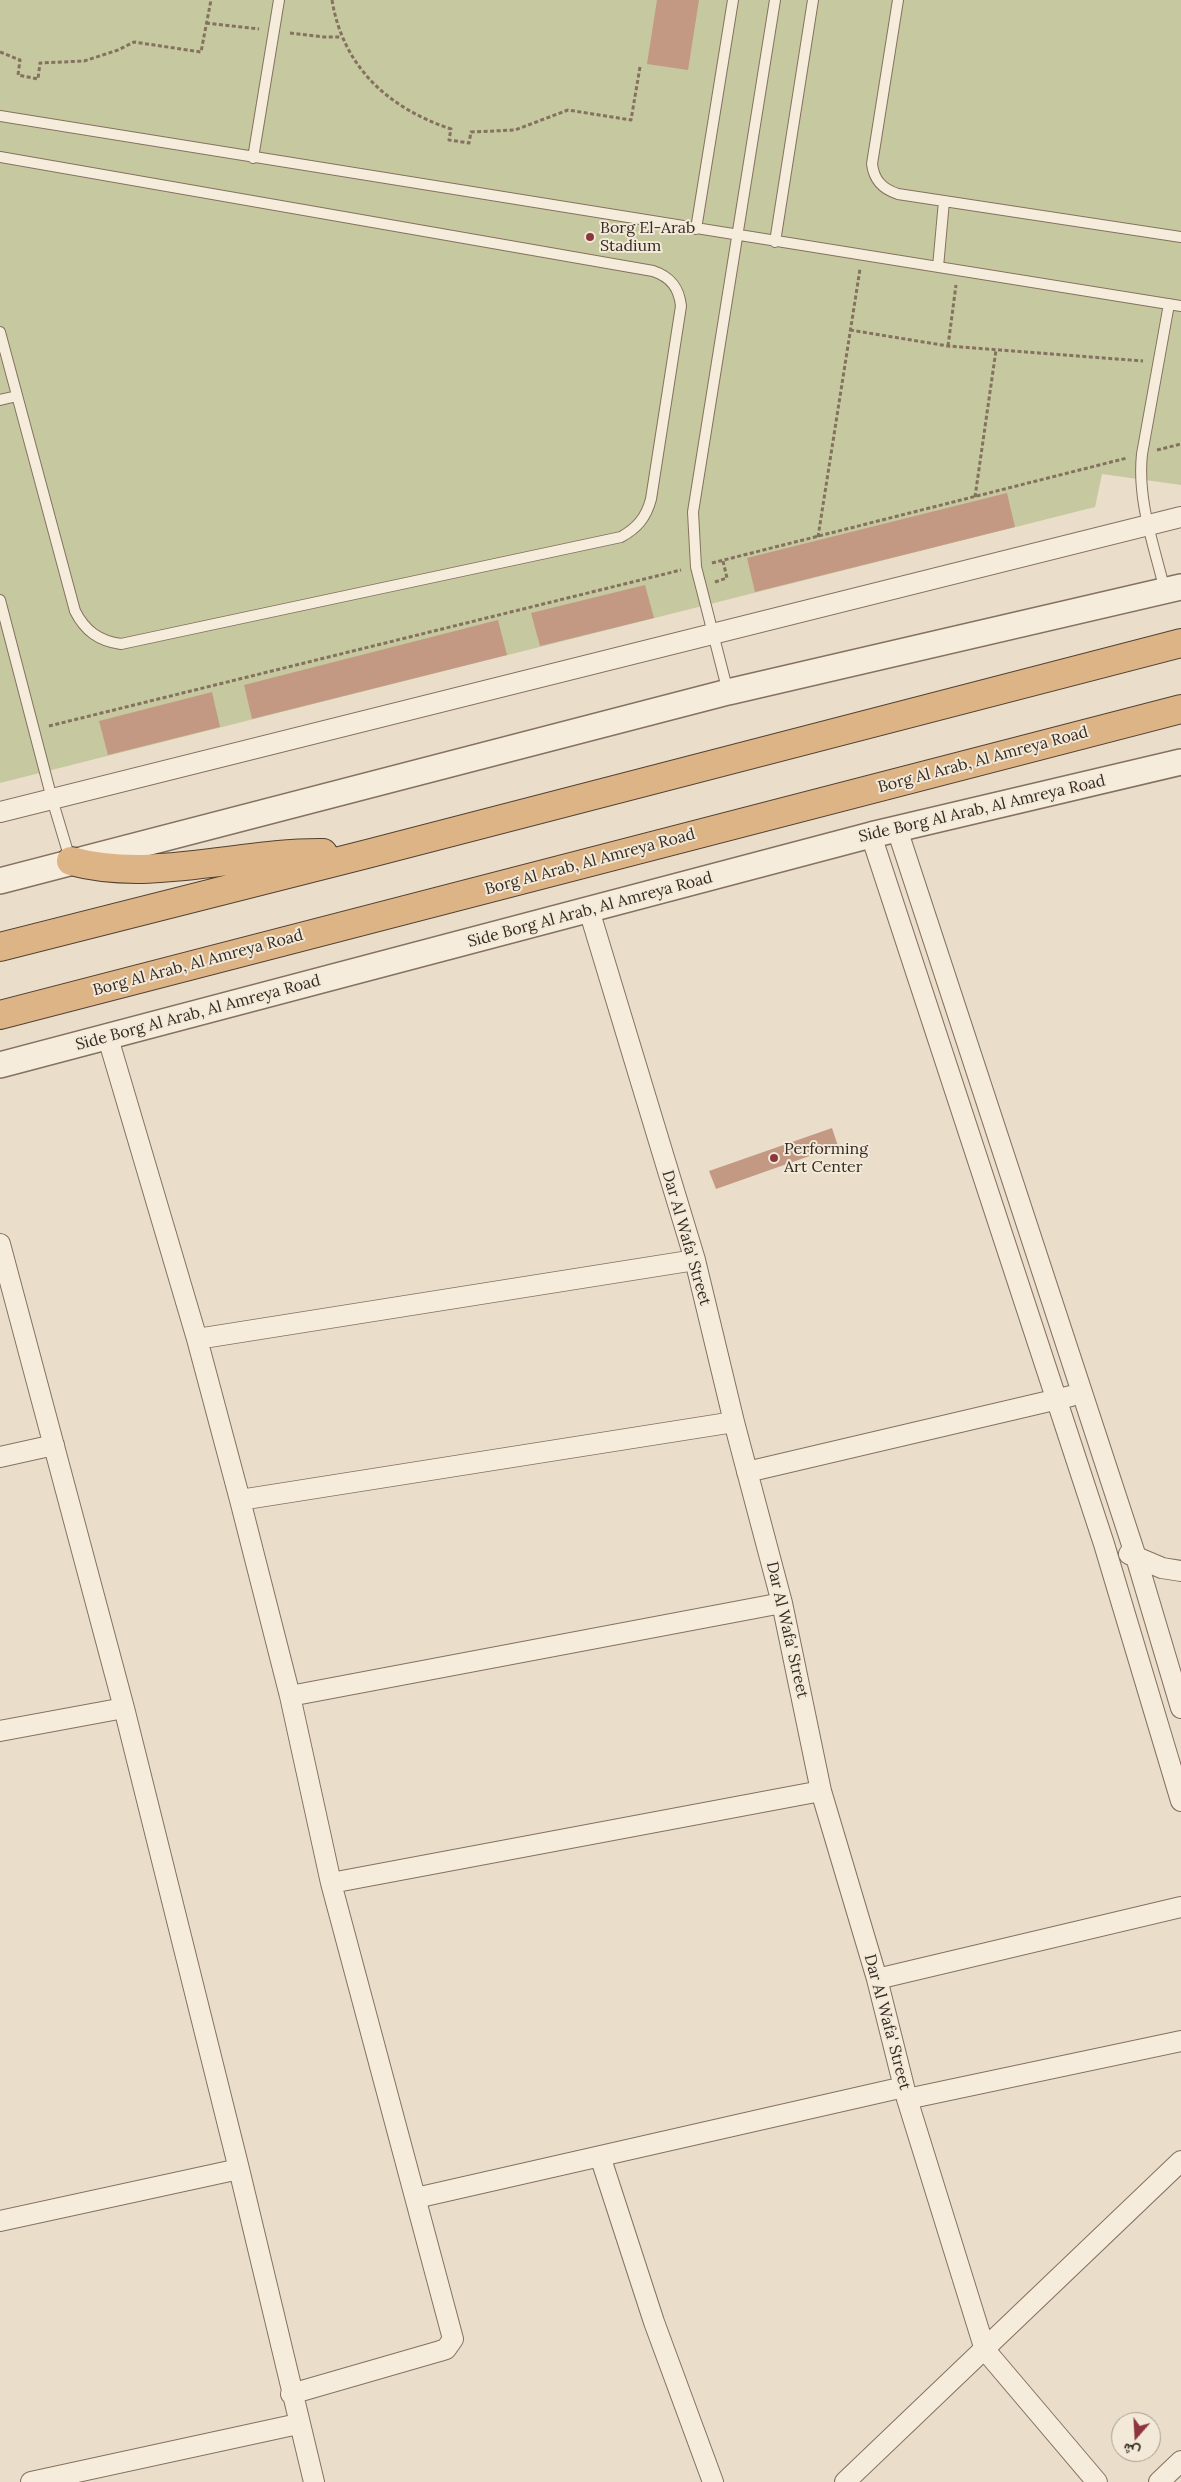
<!DOCTYPE html>
<meta charset="utf-8">
<style>
body{margin:0}
#map{position:relative;width:1181px;height:2482px;overflow:hidden;background:#eadeca;font-family:Lora,Vazirmatn,serif}
canvas{display:block}
.north{position:absolute;left:1111px;top:2412px;width:50px;height:50px;box-sizing:border-box;background:#f2e9d9;border:1px solid #a79d90;border-radius:50%;rotate:199deg;font-size:14px;font-weight:700;line-height:20px;text-align:center;color:#372b22}
.north::after{content:'';display:block;margin:auto;width:18px;height:22px;background:#8e363e;clip-path:polygon(50% 0,100% 100%,50% 72%,0 100%)}
</style>
<div id="map">
<canvas width="1181" height="2482"></canvas>
<div class="north">ش</div>
</div>
<script>
const context = document.querySelector('canvas').getContext('2d');
context.lineJoin = 'round';
function fillPath(path, color) {
  context.fillStyle = color;
  context.fill(path, 'evenodd');
}
function stroke(path, color, width, dash) {
  context.strokeStyle = color;
  context.lineWidth = width;
  context.lineCap = dash ? 'butt' : 'round';
  context.setLineDash(dash || []);
  context.stroke(path);
}
function write(font, color, halo, rows, align = 'center') {
  context.font = font + ' Lora,serif';
  context.lineWidth = 4;
  context.setLineDash([]);
  context.textBaseline = 'middle';
  context.strokeStyle = halo;
  context.fillStyle = color;
  for (const [text, x, y, turn = 0] of rows) {
    context.save();
    context.translate(x, y);
    context.rotate((+turn || 0) * Math.PI / 180);
    context.textAlign = isNaN(turn) ? turn : align;
    if (halo) context.strokeText(text, 0, 0);
    context.fillText(text, 0, 0);
    context.restore();
  }
}
fillPath(new Path2D(`
 M0,0h1181v485l-79,-11 -7,33 -1095,276z`), '#c6c89f');
fillPath(new Path2D(`
 M657,0h42l-11,70 -41,-6z
 M1007,493l8,34 -260,65 -8,-34z
 M645,585l9,33 -114,28 -9,-33z
 M498,620l9,35 -255,64 -8,-34z
 M212,692l8,35 -112,28 -9,-34z
 M832,1128l6,18 -122,43 -7,-18z`), '#c49984');
const service = new Path2D(`
 M898,0l-26,164c2,16 10,25 26,30l283,43
 M0,116l1181,190
 M0,157l653,114c18,6 26,17 28,35l-30,193c-5,19 -14,29 -30,38l-500,107c-22,-3 -36,-13 -46,-33l-75,-279
 M253,158l26,-158
 M696,229l37,-229
 M775,242l38,-242
 M938,267l6,-66
 M0,400l17,-4
 M1165,591c-11,-46 -28,-90 -23,-137l27,-150
 M0,600l52,199 18,60
 M728,692l-32,-125 -3,-55 82,-512`);
const minor = new Path2D(`
 M0,812l1181,-295
 M897,829l239,728 45,151
 M871,835l233,709 77,257
 M589,910l106,350 39,162 48,181 39,188 56,188 30,120 78,251 112,132
 M108,1038l89,301 43,161 50,196 41,187 122,456 -7,10 -6,2 -149,43
 M0,1244l124,464 115,461 75,313
 M197,1339l498,-79
 M0,1457l54,-12
 M747,1472l324,-76
 M240,1500l494,-78
 M1129,1554l33,14 19,3
 M290,1696l492,-93
 M0,1731l124,-23
 M331,1883l490,-92
 M877,1979l304,-72
 M907,2099l274,-58
 M600,2156l54,166 59,160
 M416,2198l488,-111
 M0,2221l239,-52
 M31,2482l267,-58
 M845,2482l336,-321
 M1159,2482l22,-21`);
const tertiary = new Path2D(`
 M0,881l728,-189 453,-105
 M0,1065l871,-230 310,-73`);
const trunk = new Path2D(`
 M71,861c81,22 169,-9 252,-8
 M0,947l367,-93 814,-211
 M0,1015l1181,-306`);
stroke(service, '#857160', 12);
stroke(minor, '#857160', 22);
stroke(tertiary, '#857160', 28);
stroke(trunk, '#544033', 30);
stroke(new Path2D(`
 M332,0c11,67 56,108 119,129l-2,11 20,3 2,-11 44,-2 53,-20 63,10 9,-53
 M206,23l53,6
 M290,33l34,4h17
 M0,52l20,8 -2,15 20,4 2,-16 44,-2 34,-11 16,-8 67,10 10,-52
 M850,330l98,16 195,15
 M948,346l8,-61
 M1157,450l24,-6
 M975,497l21,-147
 M818,537l42,-268
 M712,563l415,-105
 M715,582l12,-4 -4,-17
 M49,726l632,-156`), '#857160', 3, [4, 2.5]);
stroke(service, '#f6ecdc', 10);
stroke(minor, '#f6ecdc', 20);
stroke(tertiary, '#f6ecdc', 25);
stroke(trunk, '#dcb486', 28);
for (const [x, y, r, color] of [
 [590,237,5,"#8e363e"],
 [774,1158,5,"#8e363e"]
]) {
  const dot = new Path2D();
  dot.arc(x, y, r, 0, 2 * Math.PI);
  context.fillStyle = color;
  context.fill(dot);
  stroke(dot, '#f2e9d9', 2);
}
write('16px', '#372b22', '#f2e9d9', [
 ["Borg El-Arab",600,228],
 ["Stadium",600,246],
 ["Performing",784,1149],
 ["Art Center",784,1167]
], 'left');
write('16px', '#372b22', '#f2e9d9', [
 ["Borg Al Arab, Al Amreya Road",983,760,-15],
 ["Side Borg Al Arab, Al Amreya Road",982,809,-13],
 ["Borg Al Arab, Al Amreya Road",590,862,-15],
 ["Side Borg Al Arab, Al Amreya Road",590,910,-15],
 ["Borg Al Arab, Al Amreya Road",198,963,-15],
 ["Side Borg Al Arab, Al Amreya Road",198,1013,-15],
 ["Dar Al Wafa' Street",686,1238,74],
 ["Dar Al Wafa' Street",787,1630,77],
 ["Dar Al Wafa' Street",887,2022,75]
]);
</script>
